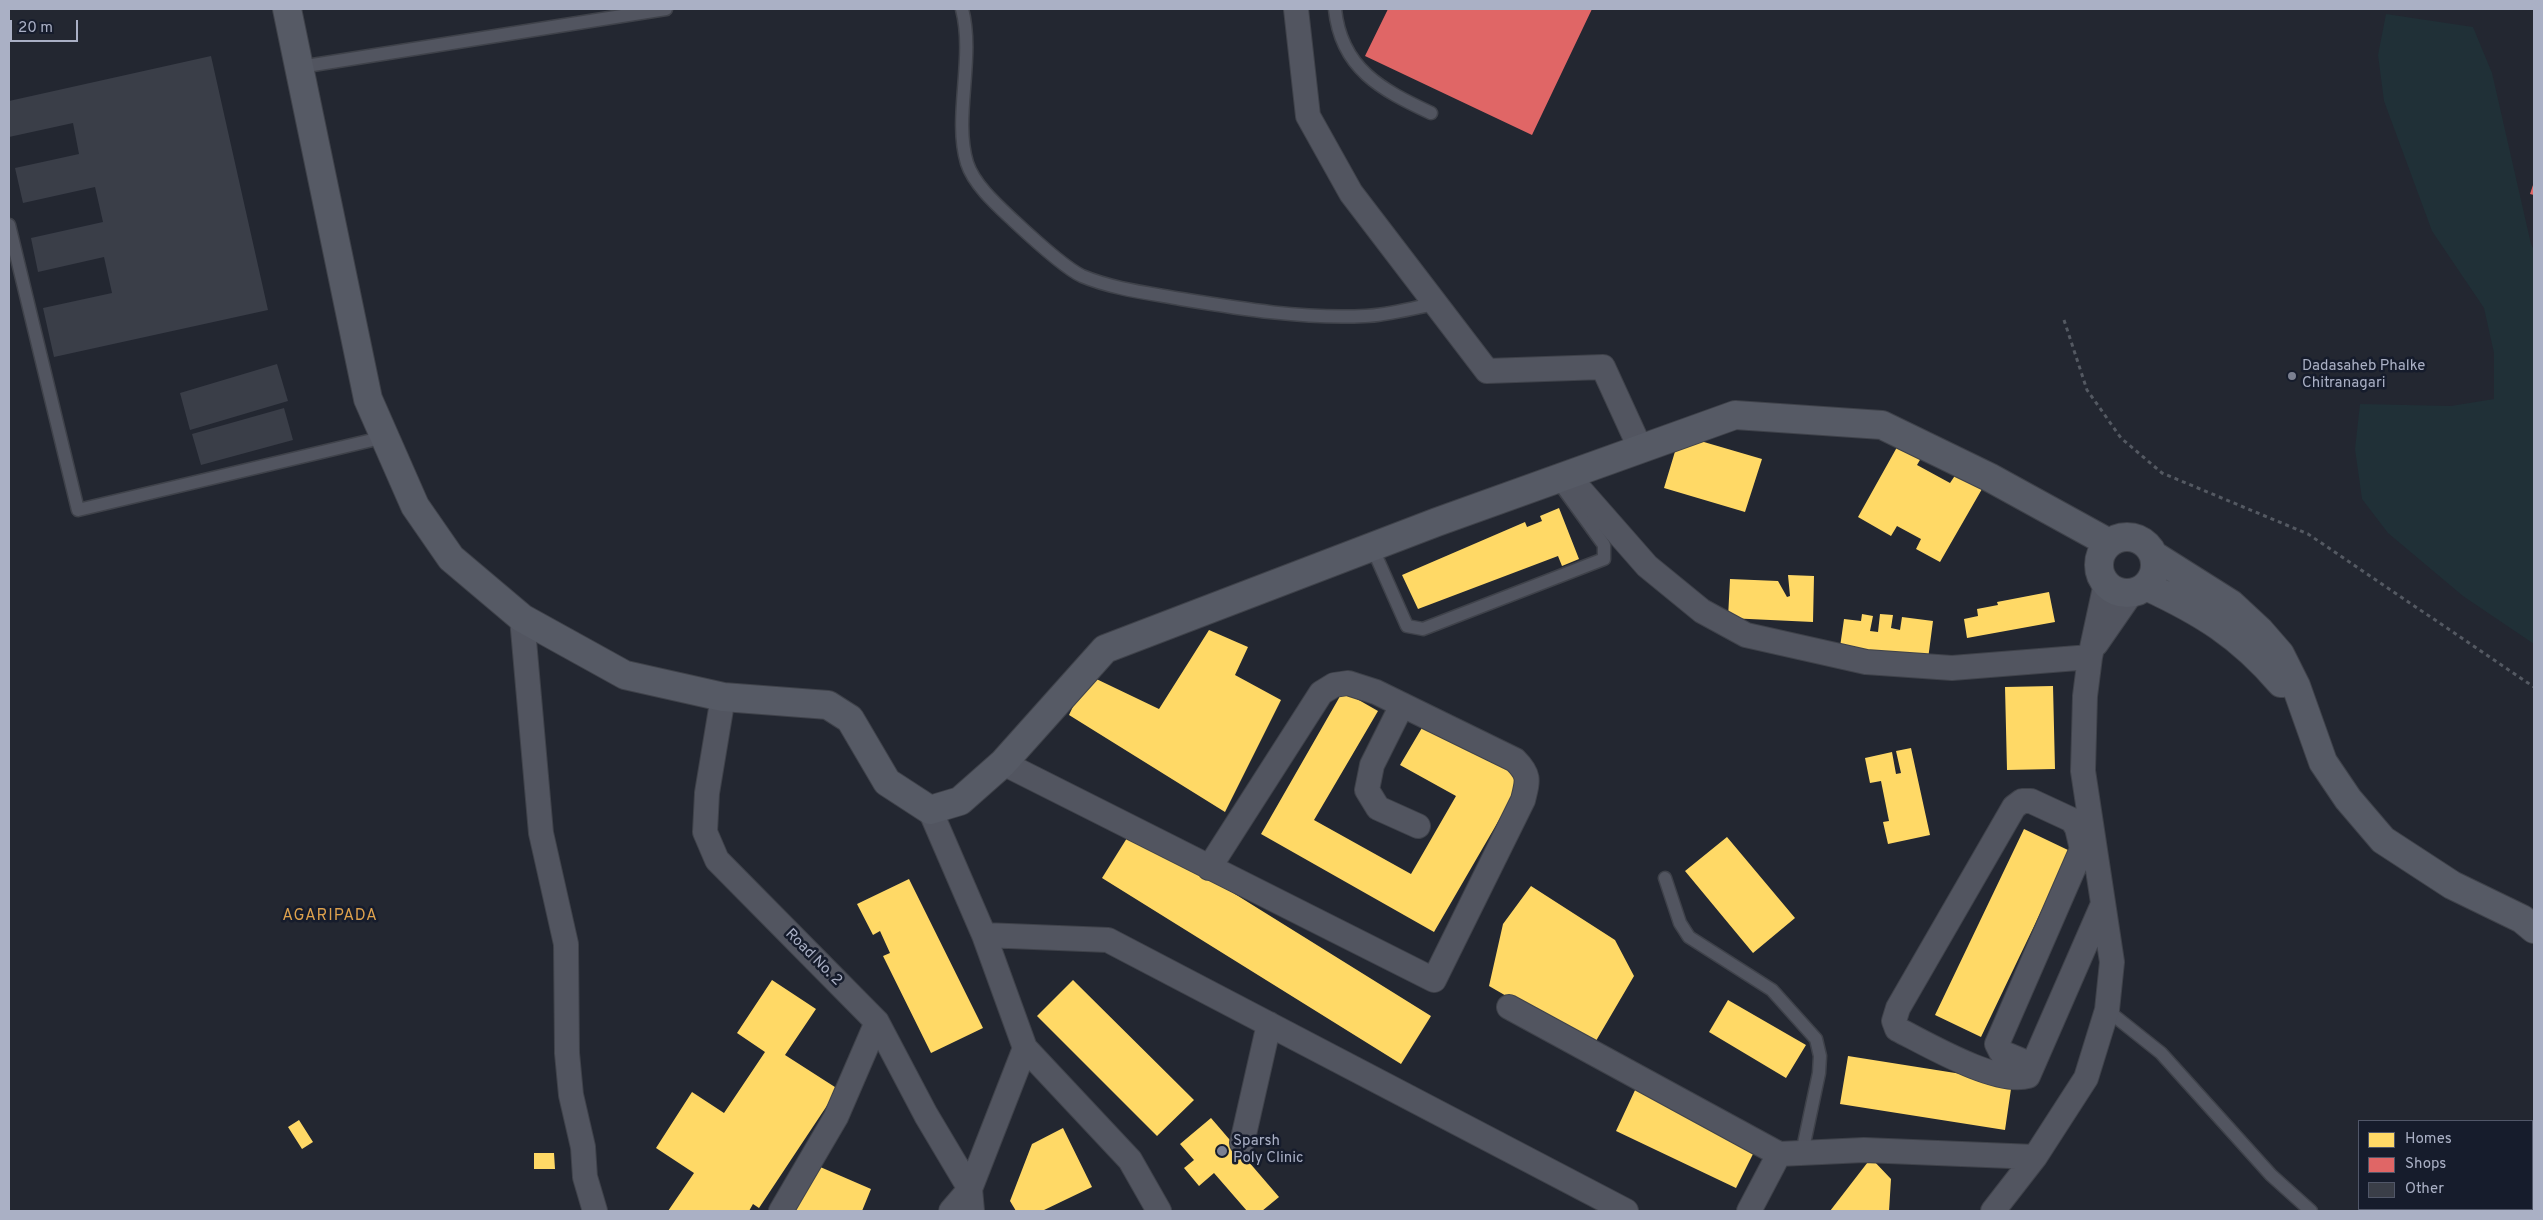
<!DOCTYPE html>
<style>
body{margin:0}
#map{position:relative;width:2543px;height:1220px;overflow:hidden;background:#232731;font-family:Overpass,sans-serif}
canvas{display:block}
.frame{position:absolute;inset:0;border:10px solid #aab0c5;pointer-events:none}
.legend{position:absolute;left:2358px;top:1120px;width:175px;height:90px;box-sizing:border-box;background:#161c2c;border:1px solid #515769;margin:0;padding:6px 9px;list-style:none;font-size:15px;color:#aab0c5}
.legend li{display:flex;align-items:center;gap:10px;height:25px}
.legend b{width:25px;border:1px solid #515769}
.scale{position:absolute;left:10px;top:20px;width:68px;height:22px;box-sizing:border-box;border:2px solid #aab0c5;border-top:0;padding-left:6px;font-size:15px;line-height:18px;white-space:nowrap;color:#aab0c5;-webkit-text-stroke:4px #161c2c;paint-order:stroke}
</style>
<div id="map">
<canvas width="2543" height="1220"></canvas>
<div class="frame"></div>
<ul class="legend">
<li><b style="height:14px;background:#ffd966"></b>Homes</li>
<li><b style="height:14px;background:#e06666"></b>Shops</li>
<li><b style="height:14px;background:#3a3e48"></b>Other</li>
</ul>
<div class="scale">20 m</div>
</div>
<script>
const context = document.querySelector('canvas').getContext('2d');
context.lineJoin = 'round';
function fillPath(path, color) {
  context.fillStyle = color;
  context.fill(path, 'evenodd');
}
function stroke(path, color, width, dash) {
  context.strokeStyle = color;
  context.lineWidth = width;
  context.lineCap = dash ? 'butt' : 'round';
  context.setLineDash(dash || []);
  context.stroke(path);
}
function write(font, color, halo, rows, align = 'center') {
  context.font = font + ' Overpass,sans-serif';
  context.lineWidth = 5;
  context.setLineDash([]);
  context.textBaseline = 'middle';
  context.strokeStyle = halo;
  context.fillStyle = color;
  for (const [text, x, y, turn = 0] of rows) {
    context.save();
    context.translate(x, y);
    context.rotate((+turn || 0) * Math.PI / 180);
    context.textAlign = isNaN(turn) ? turn : align;
    if (halo) context.strokeText(text, 0, 0);
    context.fillText(text, 0, 0);
    context.restore();
  }
}
fillPath(new Path2D(`
 M2386,14l87,13 19,46 39,171 3,6v394l-71,-48 -75,-63 -26,-34 -7,-50 5,-45 91,2 43,-7v-46l-10,-45 -52,-77 -48,-130 -6,-46z`), '#203037');
fillPath(new Path2D(`
 M1680,435l82,24 -17,53 -81,-24z
 M1901,440l23,13 -7,12 33,18 6,-9 26,15 -42,73 -24,-13 5,-10 -24,-13 -6,10 -33,-19z
 M1559,508l20,51 -17,7 -4,-10 -140,53 -16,-34 123,-53 2,5 15,-6 -2,-5z
 M1788,575l26,1 -1,46 -85,-4 2,-39 48,2 9,16 3,-1z
 M2049,592l6,30 -88,16 -3,-19 14,-3 -1,-7 21,-4 -1,-3z
 M1862,614l11,2 -3,15 8,1 2,-18 13,1 -2,13 9,2 2,-13 31,4 -5,38 -88,-12 4,-28 17,2z
 M1209,630l39,17 -13,28 46,25 -56,112 -156,-97 19,-40 71,34z
 M2053,686l2,83 -48,1 -2,-83z
 M1343,691l35,20 -64,109 97,54 45,-78 -56,-31 26,-44 98,56 -90,155 -173,-98z
 M1911,748l19,87 -42,9 -5,-22 6,-1 -8,-40 -11,2 -5,-25 27,-6 4,22 5,-1 -5,-22z
 M2024,829l46,22 -89,186 -46,-22z
 M1132,830l299,186 -30,48 -299,-186z
 M1727,837l68,81 -42,35 -68,-82z
 M909,879l74,149 -52,25 -48,-97 7,-3 -10,-22 -7,4 -16,-31z
 M1531,886l84,54 19,36 -41,70 -104,-60 14,-62z
 M772,980l44,29 -31,46 53,34 -79,119 -6,-4 -4,7h-81l26,-38 -38,-25 36,-56 32,21 41,-61 -28,-19z
 M1073,980l121,120 -37,36 -120,-120z
 M1728,1000l78,45 -20,33 -77,-46z
 M1848,1056l164,26 -7,48 -165,-26z
 M1636,1088l121,58 -21,42 -120,-57z
 M1211,1118l68,79 -17,14h-15l-33,-38 -15,13 -15,-18 10,-8 -14,-16z
 M299,1120l14,22 -11,7 -14,-22z
 M1063,1128l29,59 -50,24h-26l-6,-10 22,-57z
 M534,1153h20l1,16h-21z
 M1871,1158l20,21 -2,32h-59z
 M811,1163l60,26 -9,22h-72z`), '#ffd966');
fillPath(new Path2D(`
 M1388,9h204l-60,126 -167,-79z
 M2534,182v13l-4,-1z`), '#e06666');
fillPath(new Path2D(`
 M211,56l57,254 -214,47 -11,-49 69,-15 -8,-36 -66,15 -7,-34 72,-16 -8,-35 -72,16 -8,-35 64,-14 -6,-31 -64,14v-36z
 M277,364l11,37 -98,29 -10,-37z
 M284,408l9,32 -92,25 -9,-31z`), '#3a3e48');
const lane = new Path2D(`
 M962,9c13,49 -9,108 5,154 7,22 31,43 47,58 15,14 51,47 68,55 31,13 66,17 99,23 61,10 122,20 184,17 23,-1 47,-8 70,-12
 M1335,9c6,60 47,81 96,104
 M300,67l366,-58
 M9,225l69,285 307,-73
 M1372,547l35,79 16,3 181,-70v-14l-47,-65
 M1665,878l15,45 9,14 83,53 44,49 4,17 -1,17 -17,80
 M2107,1010l54,43 110,122 40,36`);
const street = new Path2D(`
 M1296,9l12,107 43,77 136,178 116,-4 38,83
 M1568,476l79,90 55,45 44,24 120,27 86,6 138,-11
 M522,618l19,215 25,111 1,109 4,42 12,52 2,30 10,34
 M2096,644l36,-52
 M723,697l-16,96 -2,39 12,28 160,162 49,93 44,74 2,22
 M1402,705l-30,60 -5,25 11,18 40,18
 M1003,763l431,217 89,-180c5,-20 7,-25 -8,-40l-139,-68 -28,-9 -14,2 -13,8 -112,175
 M930,810l54,125 41,113 -55,141 -19,22
 M984,935l124,5 518,271
 M1509,1007l270,147 -30,57
 M1025,1048l105,112 29,51
 M2032,1065l-31,-13 -4,-8 85,-195 -5,-21 -5,-8 -41,-19h-9l-8,6 -116,201 -4,13 3,8c30,15 99,56 131,47l75,-172
 M1242,1143l27,-119
 M1779,1154l85,-4 171,7
 M781,1211l55,-94 41,-95
 M1993,1211l42,-54 51,-79 21,-68 5,-48 -29,-191 2,-75 5,-39 16,-74`);
const secondary = new Path2D(`
 M287,9l81,390 47,107 36,52 71,60 103,57 98,22 105,8 22,14 37,63 43,28 30,-9 43,-38 102,-114 332,-127 298,-107 147,10 107,52 120,66
 M2099 565a28 28 0 1 1 56 0a28 28 0 1 1-56 0Z
 M2155,556l76,48 29,27 20,23 16,32 27,76 25,37 35,41 69,45 70,34 12,10
 M2146,586c56,26 94,49 135,97`);
stroke(lane, '#3f424a', 15);
stroke(street, '#3f424a', 26);
stroke(secondary, '#3f424a', 30);
stroke(new Path2D(`
 M2064,320l23,70 34,48 41,35 146,61 226,153`), '#545962', 3, [4, 4]);
stroke(lane, '#525560', 12);
stroke(street, '#525560', 24);
stroke(secondary, '#565a65', 28);
for (const [x, y, r, color] of [
 [2292,376,5,"#7b8091"],
 [1222,1151,6,"#7b8091"]
]) {
  const dot = new Path2D();
  dot.arc(x, y, r, 0, 2 * Math.PI);
  context.fillStyle = color;
  context.fill(dot);
  stroke(dot, '#161c2c', 2);
}
write('15px', '#aab0c5', '#161c2c', [
 ["Dadasaheb Phalke",2302,367],
 ["Chitranagari",2302,384],
 ["Sparsh",1233,1142],
 ["Poly Clinic",1233,1159]
], 'left');
write('15px', '#aab0c5', '#161c2c', [
 ["Road No. 2",813,958,45]
]);
context.letterSpacing = '1px';
write('16px', '#dda14d', '#161c2c', [
 ["AGARIPADA",330,917]
]);
context.letterSpacing = '0px';
</script>
